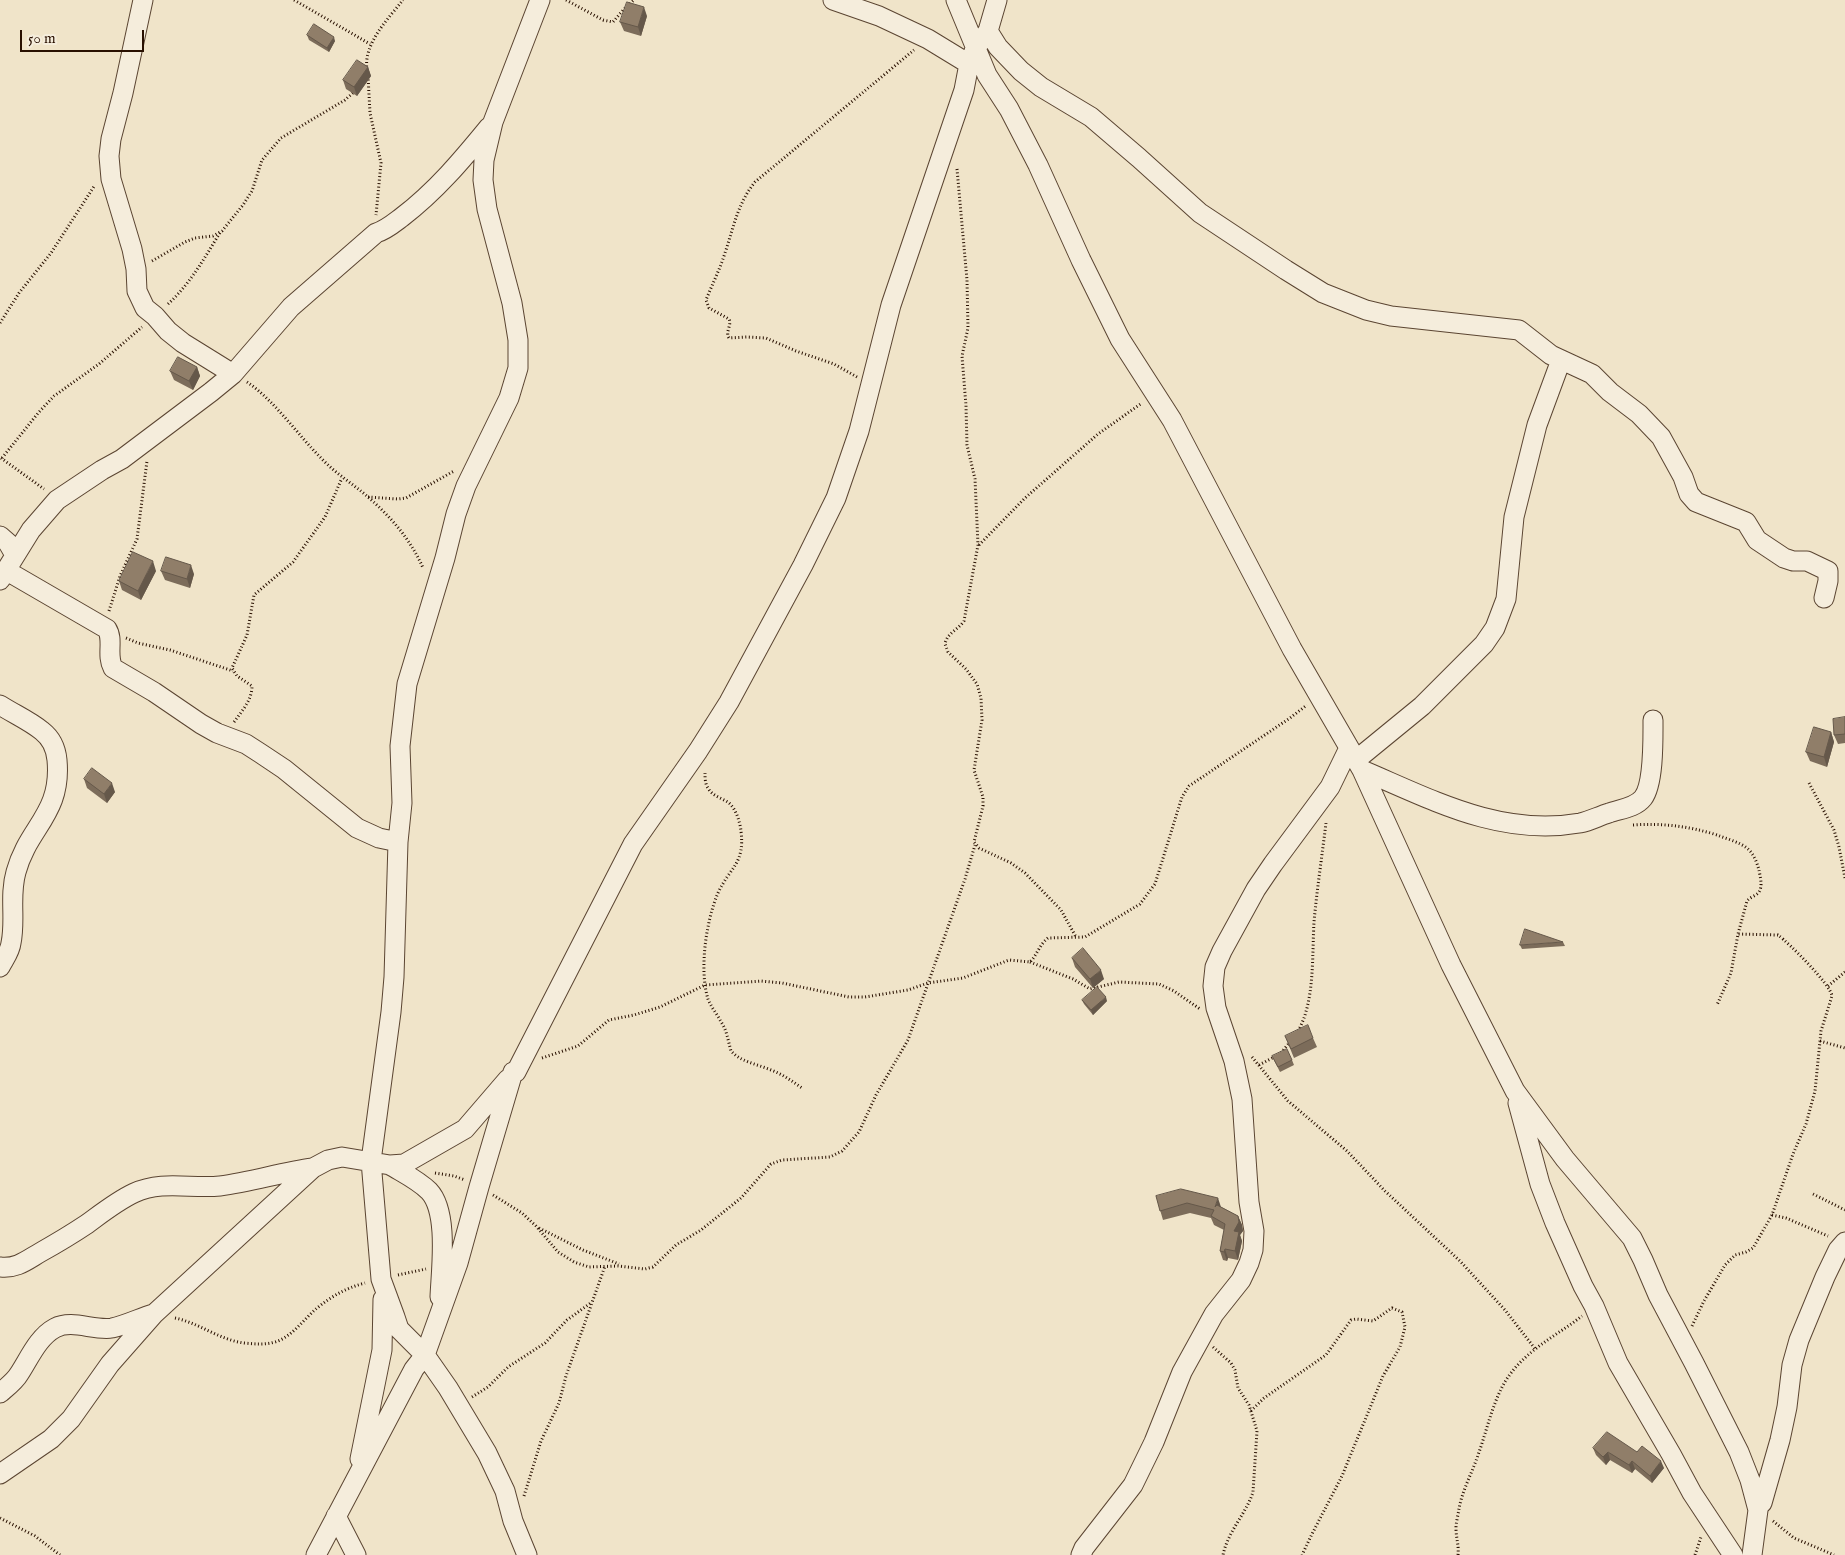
<!DOCTYPE html>
<style>
body{margin:0}
#map{position:relative;width:1845px;height:1555px;overflow:hidden;background:#f0e4c9;font-family:"IM FELL English",serif}
canvas{display:block}
.scale{position:absolute;left:20px;top:30px;width:124px;height:22px;box-sizing:border-box;border:2px solid #291000;border-top:0;padding-left:6px;font-size:15px;line-height:18px;white-space:nowrap;color:#291000;-webkit-text-stroke:4px #f5eddc;paint-order:stroke}
</style>
<div id="map">
<canvas width="1845" height="1555"></canvas>
<div class="scale">50 m</div>
</div>
<script>
const context = document.querySelector('canvas').getContext('2d');
context.lineJoin = 'round';
function stroke(path, color, width, dash) {
  context.strokeStyle = color;
  context.lineWidth = width;
  context.lineCap = dash ? 'butt' : 'round';
  context.setLineDash(dash || []);
  context.stroke(path);
}
function fillPath(path, color) {
  context.fillStyle = color;
  context.fill(path, 'evenodd');
}
const street = new Path2D(`
 M143,0l-20,93 -12,46 -2,17 2,23 21,70 4,20 1,22 8,17 10,8 13,15 15,12 50,31
 M833,0l46,16 49,23 41,25
 M956,0l31,75 22,34 29,56 43,95 39,79 52,81 120,229 70,121 89,195 64,126 50,68 67,79 11,22 15,35 36,68 45,89 11,28 8,30 -6,45
 M988,31l10,16 23,24 20,16 50,30 48,41 61,55 86,57 37,23 43,17 25,6 128,14 32,25 41,19 18,18 29,22 22,23 22,40 6,17 7,8 50,20 11,18 27,18 9,3h14l21,10v10l-4,17
 M0,536l8,7 7,12
 M7,571l100,58c7,11 -1,26 6,39l41,24 47,32 16,9 29,11 14,9 24,16 73,59 22,10 19,4
 M0,580l31,-50 26,-30 45,-30 20,-11 89,-67 22,-18 58,-67 85,-74c10,-3 18,-10 26,-16 34,-26 60,-57 87,-90
 M0,705c14,9 30,16 42,26 9,7 14,18 15,29 5,54 -29,67 -41,112 -7,24 0,48 -5,71 -1,9 -7,16 -11,24
 M1356,760l66,-54 62,-62 11,-16 11,-29 8,-82 23,-92 24,-65
 M1362,770c71,30 138,67 218,53 10,-2 19,-7 29,-10 11,-4 26,-5 34,-15 11,-14 10,-60 10,-78
 M1518,1103l22,81 15,39 28,63 11,20 24,57 53,91 21,39 41,62
 M390,1165c13,8 28,15 39,26 20,21 12,79 11,106
 M0,1267c17,2 27,-7 41,-15 16,-9 31,-18 46,-28 15,-11 30,-23 47,-31 28,-13 57,-4 86,-7 32,-4 62,-14 93,-18
 M0,1393c7,-6 15,-12 19,-19 10,-15 19,-37 36,-46 17,-9 39,3 57,0 14,-3 28,-10 41,-14
 M360,1459l22,-109 1,-51
 M0,1474l51,-35 20,-20 39,-55 44,-50 159,-146 15,-8 14,-3 48,8 14,-1 61,-35 43,-50
 M1758,1506l4,-3 18,-63 7,-33 5,-42 7,-25 26,-63 13,-27 7,-8
 M336,1516l20,39
 M316,1555l98,-186 11,-14 33,-92 21,-76 34,-115h3l117,-228 65,-93 31,-49 74,-137 33,-67 23,-67 32,-126 73,-215 5,-26 6,-15 13,-18 9,-31
 M527,1555l-14,-34 -8,-30 -18,-38 -39,-65 -23,-33 -26,-26 -4,-12 -14,-38 -10,-118 20,-149 3,-35 4,-135 4,-39 -2,-57 7,-62 38,-126 11,-44 10,-28 43,-88 9,-30v-28l-6,-37 -25,-94 -4,-29 1,-20 9,-38 47,-122
 M1081,1555l3,-7 49,-63 21,-43 28,-70 32,-58 27,-34 8,-17 4,-13 1,-19 -5,-29 -7,-103 -8,-38 -18,-53 -3,-22 2,-19 7,-16 34,-62 17,-25 57,-77 19,-39`);
stroke(street, '#5b4532', 21);
stroke(new Path2D(`
 M294,0l76,44
 M566,0l37,20 10,2 11,-13 10,-9
 M367,70c-4,-26 21,-51 36,-70
 M368,76l2,37 11,50 -5,52
 M957,169l10,111 1,48 -6,28 4,50 1,39 8,34 3,66 -14,76c-6,9 -17,12 -19,23l3,8 18,17 11,15 4,14 1,22 -8,50 9,27v9l-9,36 5,6 32,15 14,10 36,37 15,27
 M152,261l33,-19 10,-4 18,-2 9,-5 21,-26 9,-14 10,-31 19,-22 64,-38 10,-9
 M168,304c23,-21 37,-47 53,-73
 M0,323l19,-30 32,-40 44,-68
 M857,377l-23,-13 -38,-13 -30,-13 -19,-1 -18,1c-4,-6 3,-13 0,-19l-20,-11 -3,-8c6,-15 13,-29 18,-44 9,-26 13,-52 31,-74l159,-132
 M247,382c27,18 51,53 74,76 15,16 31,25 47,39 23,20 43,43 55,71
 M1,458l43,31
 M2,458l37,-46 15,-16 45,-32 43,-37
 M368,497l30,2 8,-1 48,-27
 M979,545l46,-47 73,-64 44,-31
 M109,611l11,-35 17,-37 10,-78
 M126,638l12,5 32,7 63,21
 M234,722c8,-11 18,-22 18,-36l-15,-10 -5,-8 15,-33 7,-40 39,-33 32,-45 17,-39
 M705,773c0,4 0,11 3,15 4,8 14,10 21,15 7,6 11,19 12,28 4,33 -11,36 -23,62 -12,28 -19,77 -10,106 3,8 9,15 13,23 6,8 7,19 10,29 10,11 26,13 40,19 11,4 21,11 31,18
 M1809,783l25,47 5,17 6,31
 M1633,825c30,-2 55,1 84,10 10,4 23,7 31,14 6,5 9,14 11,21 1,6 4,16 0,22 -3,4 -9,5 -12,9l-9,33 -7,39 -14,32
 M1030,962l43,17 17,10 29,-7 40,2 15,7 26,18
 M1828,986l17,-14
 M1298,1031c17,-29 14,-76 16,-109 3,-33 8,-66 12,-99
 M1820,1041l25,7
 M1281,1053l9,-11
 M1252,1057l36,44 59,50 38,40 75,70 45,49 31,40
 M542,1058l36,-12 31,-26 25,-5 26,-8 45,-22 56,-4 21,2 67,14h16l43,-7 20,-7 35,-5 46,-18 21,2c7,-7 10,-18 18,-24l37,-1 55,-33 15,-20 22,-71 5,-16 7,-11 101,-68 17,-13
 M1259,1065l17,-9
 M435,1173l19,3 11,4
 M1813,1194l32,16
 M493,1195l29,18 14,13 22,26 16,10 15,5 29,-1 27,3 8,-2 23,-22 25,-15 40,-32 30,-34 11,-4 48,-3 12,-6 17,-19 17,-37 32,-55 57,-161 10,-34
 M1772,1215l14,3 42,18
 M539,1228l44,22 36,14
 M398,1275l28,-6
 M175,1318c24,5 45,22 69,25 11,1 21,2 31,-1 17,-5 29,-23 42,-34 15,-12 29,-20 48,-25
 M1692,1326l12,-25 21,-36 10,-10 11,-3 7,-4 19,-33 21,-61 13,-30 9,-33 6,-60 11,-35c-1,-11 -43,-53 -54,-61l-40,-1
 M1213,1347l18,16 4,7 3,18 11,17 8,26 -4,61c-7,22 -25,39 -30,63
 M472,1397l16,-10 20,-20 37,-24 22,-23 25,-18
 M1251,1411l13,-13 62,-43 25,-35 5,-1 17,2 19,-13 10,4 3,15 -5,20 -17,29 -41,100 -30,58 -10,21
 M524,1496l17,-55 18,-38 7,-27 39,-110
 M0,1518l35,18 25,19
 M1773,1521l21,17 40,17
 M1458,1555c1,-10 -2,-17 -2,-27 0,-5 2,-13 3,-19 3,-18 13,-36 19,-54 11,-30 16,-63 37,-87 19,-22 45,-35 67,-52
 M1695,1555l6,-18`), '#291000', 3, [1, 2.5]);
stroke(street, '#f5eddc', 19);
fillPath(new Path2D(`
 M647,16l-6,20 -17,-5 -4,-9z
 M307,35l28,6 -6,11 -20,-12z
 M368,67l3,9 -14,20 -11,-7 -3,-9z
 M197,367l3,9 -7,14 -19,-10 -4,-9z
 M156,571l-15,29 -19,-10 -3,-9z
 M161,571l33,3 -4,14 -25,-8z
 M1845,717v26l-7,1 -4,-9z
 M1831,732l3,10 -7,25 -17,-6 -4,-9z
 M84,779l31,13 -8,11 -20,-15z
 M1563,942l2,4 -43,3 -2,-4z
 M1072,958l32,21 -11,9 -18,-21z
 M1082,1000l25,1 -14,14 -9,-11z
 M1285,1036l28,2 4,9 -23,11z
 M1272,1056l20,4 2,5 -14,7z
 M1156,1196l65,11 17,9 4,9 1,6 -3,4 2,6 -4,19 -10,-2 -1,3 -4,-1 -3,-9 4,-21 -10,-5 -3,-7 -21,-5 -27,7z
 M1593,1448l71,20 -12,15 -17,-14 -3,4 -22,-13 -4,5 -10,-10z`), '#7c6c5a');
fillPath(new Path2D(`
 M644,7l3,9 -6,20 -3,-9z
 M334,37l1,4 -6,11 -2,-4z
 M368,67l3,9 -14,20 -3,-9z
 M197,367l3,9 -7,14 -4,-9z
 M153,561l3,10 -15,29 -3,-9z
 M191,565l3,9 -4,14 -3,-9z
 M1831,732l3,10 -7,25 -3,-10z
 M112,783l3,9 -8,11 -3,-9z
 M1101,970l3,9 -11,9 -3,-9z
 M1106,997l1,4 -14,14 -2,-5z
 M1218,1198l3,9h-6z
 M1238,1216l4,9 1,6 -3,4 2,6 -4,19 -3,-9 -1,-20z
 M1225,1249l3,9 -1,3 -3,-9z
 M1608,1452l2,8 -4,5 -3,-8z
 M1632,1461l3,8 -3,4 -3,-8z
 M1661,1461l3,7 -12,15 -2,-7z`), '#65584a');
const building = new Path2D(`
 M627,2l17,5 -6,20 -18,-5z
 M314,24l20,13 -7,11 -20,-13z
 M357,60l11,7 -14,20 -11,-7z
 M178,357l19,10 -8,14 -19,-10z
 M133,552l20,9 -15,30 -19,-10z
 M166,557l25,8 -4,14 -26,-8z
 M1845,717v17l-11,1 -1,-16z
 M1814,727l17,5 -7,25 -18,-5z
 M92,768l20,15 -8,11 -20,-15z
 M1525,929l38,13 -43,3z
 M1083,948l18,22 -11,9 -18,-21z
 M1097,987l9,10 -15,13 -9,-10z
 M1308,1025l5,13 -22,11 -6,-13z
 M1287,1049l5,11 -14,7 -6,-11z
 M1181,1189l37,9 -3,9 2,-2 21,11 1,6 -5,9 5,1 -4,19 -10,-2 -1,3 -4,-1 5,-27 -14,-8 3,-6 -27,-7 -27,8 -4,-15z
 M1607,1432l30,20 5,-6 19,15 -11,15 -18,-15 -3,4 -21,-13 -5,5 -10,-9z`);
fillPath(building, '#907e69');
stroke(building, '#65584a', 1);
</script>
